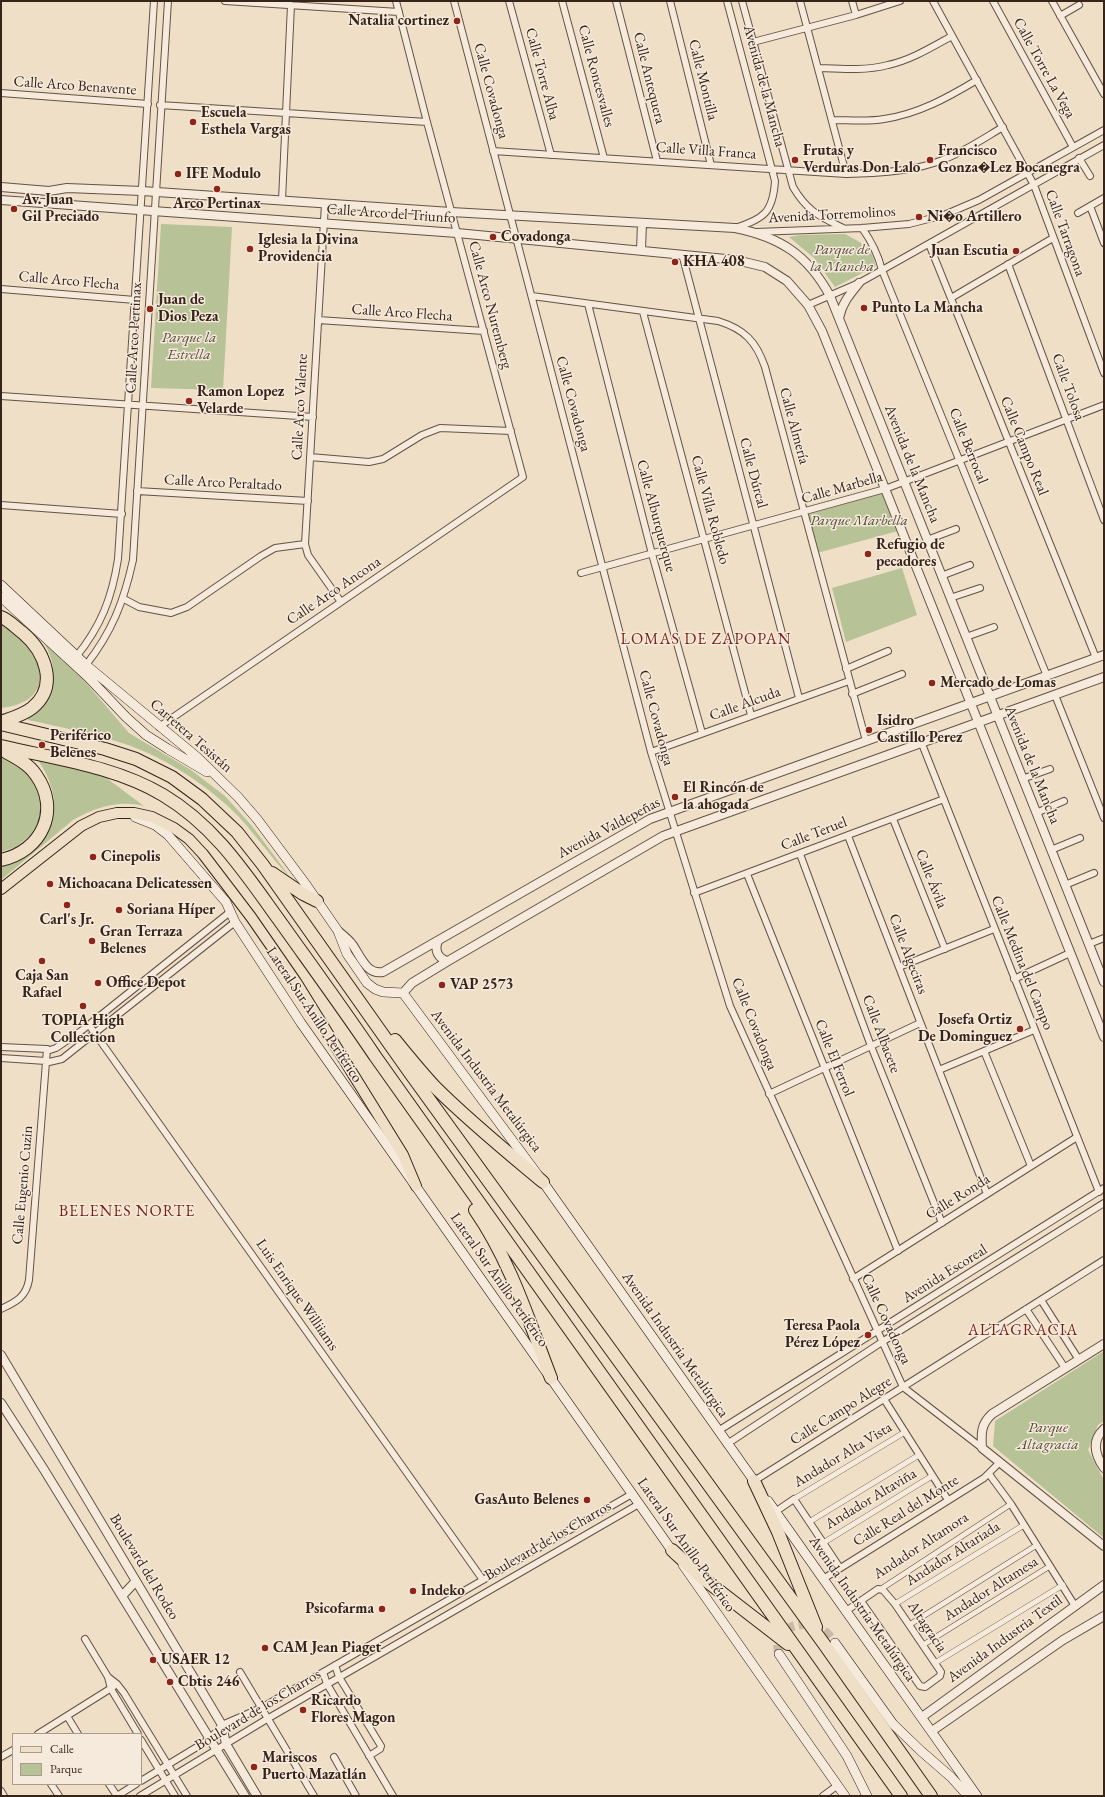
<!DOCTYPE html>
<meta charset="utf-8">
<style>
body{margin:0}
#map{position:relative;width:1105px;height:1797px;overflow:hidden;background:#efdfc7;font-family:"EB Garamond",serif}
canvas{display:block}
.frame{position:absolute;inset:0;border:2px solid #36231a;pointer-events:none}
.legend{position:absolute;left:12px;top:1733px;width:130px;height:52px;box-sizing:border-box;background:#f5eadb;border:1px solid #a99a8e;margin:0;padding:5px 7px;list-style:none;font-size:12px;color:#36231a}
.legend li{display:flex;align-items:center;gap:8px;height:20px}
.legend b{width:20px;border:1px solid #a99a8e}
</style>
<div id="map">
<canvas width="1105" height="1797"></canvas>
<div class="frame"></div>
<ul class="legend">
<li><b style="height:5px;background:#efdfc7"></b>Calle</li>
<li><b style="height:11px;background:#b7c297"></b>Parque</li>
</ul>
</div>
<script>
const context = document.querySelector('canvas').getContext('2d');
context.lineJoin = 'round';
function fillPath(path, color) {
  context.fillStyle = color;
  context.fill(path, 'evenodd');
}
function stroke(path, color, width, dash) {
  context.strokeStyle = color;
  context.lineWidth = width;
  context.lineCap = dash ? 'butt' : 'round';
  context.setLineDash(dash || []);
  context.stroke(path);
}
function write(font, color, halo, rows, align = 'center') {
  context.font = font + ' "EB Garamond",serif';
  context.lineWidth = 3;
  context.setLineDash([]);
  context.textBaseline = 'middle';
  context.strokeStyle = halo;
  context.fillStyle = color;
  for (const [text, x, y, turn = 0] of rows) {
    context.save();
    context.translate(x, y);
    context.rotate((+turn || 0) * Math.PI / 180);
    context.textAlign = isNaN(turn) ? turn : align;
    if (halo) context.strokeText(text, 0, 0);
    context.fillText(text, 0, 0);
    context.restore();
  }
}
fillPath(new Path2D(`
 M161,224l71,3 -9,163 -72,-2z
 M845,234c18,10 26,12 31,32l-41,21 -21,-29 -25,-21 12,-2z
 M883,493l15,38 -81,22 -11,-38z
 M902,568l15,47 -71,27 -14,-54z
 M1,621l7,4c9,10 22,20 30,31 2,4 2,11 2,15 3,25 -18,35 -39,37z
 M44,643l37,34 48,56 62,37 34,26 27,30 38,51c-21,-21 -37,-47 -59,-68 -30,-28 -69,-53 -109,-66 -30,-10 -62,-16 -94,-23l-1,-3c19,-28 37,-40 17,-74z
 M1,756l28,14 13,26v18l-9,19 -17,14 -15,5z
 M37,759l55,12 13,6 39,29c-25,-6 -48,1 -71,14l-72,60v-16c11,-6 26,-10 36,-18 5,-4 8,-10 11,-15 13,-25 4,-51 -11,-72z
 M1104,1351v70l-6,4 -10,25 16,30v58l-111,-92 2,-25z`), '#b7c297');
stroke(new Path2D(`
 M779,1654c-8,-25 22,-36 41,-26 6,3 11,9 15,15`), '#cab9a4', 9, [9, 4.5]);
const pedestrian = new Path2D(`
 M794,1499l111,-67
 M809,1522l110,-67
 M823,1543l109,-67
 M881,1589l130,-85
 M895,1604l129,-79
 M909,1625l128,-80
 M923,1645l127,-79
 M935,1663l128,-78`);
const minor = new Path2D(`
 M225,1l174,11
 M454,1l197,751 79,254 173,381 79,61
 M509,1l42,154
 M562,1l42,157
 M616,1l41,160
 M670,1l41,164
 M727,1l48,180c-2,31 -11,38 -40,47
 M742,1l51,186c14,24 26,29 50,41
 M800,1l46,173
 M852,1l4,14
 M933,1l101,184 70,188
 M993,1l80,146
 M1052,1l52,93
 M1060,16l19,-11
 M753,42l103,-27 44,-14
 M818,68c23,1 47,3 70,-3 23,-5 44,-18 64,-29
 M1,93l147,11
 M160,105l267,17
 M832,120c17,0 35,2 52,-1 34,-5 63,-21 93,-39
 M493,151l353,23c29,-1 60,-2 88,-11 25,-8 47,-23 69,-36
 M1079,158l11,18
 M282,200l9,-195
 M325,204l-20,340 3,11 33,47
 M1090,206l14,37
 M1078,213l26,-15
 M862,228c10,14 16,26 20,42l165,406
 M756,232l106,-4 47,-4 35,-9 35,-15 125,-70
 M929,244l167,414
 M682,254l117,444
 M1008,264l96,256
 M1,289l134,11
 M532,296l186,25c26,8 38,20 47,46l101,374
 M951,298l102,-60
 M588,304l64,250 50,179
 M808,305l51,-22 245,-138
 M643,312l108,403
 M318,320l166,11
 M1,396l312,21
 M310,457l59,5 14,-3 39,-24 18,-7 71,3
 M137,491l171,10
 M1,505l121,9
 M927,540l29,-11
 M581,573l304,-84 219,-84
 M941,576l29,-11
 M950,598l30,-10
 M124,599l15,8 32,6 16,-6 74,-51 14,-8 30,-4
 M966,637l28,-10
 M76,657c25,-31 36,-59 42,-98l36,-558
 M86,665c26,-33 38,-64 47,-105l35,-559
 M846,669l42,-18
 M852,694l50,-20
 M1055,695l49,123
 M159,727l364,-250 -96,-355 -31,-121
 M922,744l177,448
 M651,752l198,-71
 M1022,779l28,-10
 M1036,813l28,-12
 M893,819l52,130
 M848,836l139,358
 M1051,850l29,-12
 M800,854l71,192 71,177
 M747,874l151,377
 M1065,885l29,-12
 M694,893l250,-94
 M1089,944l15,-6
 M899,967l95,-38
 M1014,979l56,-26
 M89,1025l394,555
 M1,1047l46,2v2l9,-3 25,-17 149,-119
 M984,1051l47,115
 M1,1058l45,3 3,1 13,-3 173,-137
 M939,1070l95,-40
 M769,1094l151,-71
 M853,1279l224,-142
 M1041,1300l38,60
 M1,1309c15,-7 25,-12 28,-29l18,-231
 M1026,1309l39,59
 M884,1399l64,101
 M718,1431l386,-243
 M727,1444l155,-102 222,-139
 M989,1474l22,30 64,102
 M754,1481l350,-221
 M775,1512l19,-13 46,69
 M823,1579l161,-101 16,-16
 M846,1611l32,-22 5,1 12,14 46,68 -1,4 -15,11 -5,-1 -59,-85
 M85,1639l23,38 3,12 27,45
 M335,1665l4,12 42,69 -1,3 -11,7
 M240,1672l74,124
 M323,1672l4,12 66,112
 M108,1677l9,7 7,9 63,103
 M67,1716l11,18
 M38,1734l75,-47
 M141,1740l34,56
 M1,1757l12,-7
 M334,1757l22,39
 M141,1781l69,-42 12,-14 39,-17 371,-214
 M51,1784l8,12
 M109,1784l8,12
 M1,1791l3,5
 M117,1796l19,-12
 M140,1796l127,-77 372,-215
 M823,1796l15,-11`);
const tertiary = new Path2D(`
 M1,187l48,4 18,-3 75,3 309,21 284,16c45,9 73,27 95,68l274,686
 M1,200l456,33 279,27 29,7 22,14 21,24 14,26 282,706
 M641,250l1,-27
 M839,318c3,-15 11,-24 20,-35
 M338,931c5,4 10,8 14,13 8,11 14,31 31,28l267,-153 454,-164
 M438,941c-4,9 0,18 10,20
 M403,993l9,-10 36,-22 215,-125 441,-159
 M1104,1344l-112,70c-11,10 -11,19 -10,34l122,98
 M1,1355l221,370 4,19 31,52
 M1,1403l42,65 202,328
 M1104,1429c-13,12 -9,26 0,39
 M122,1596l14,-15
 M922,1717l182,-132
 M932,1731l131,-91 41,-24`);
const secondary = new Path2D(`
 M1,585l85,80 111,92 41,40 19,22 50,67 31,45 9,23 20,29 8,6 8,3 20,1 140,189 214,303
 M1,597l87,80 38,40 20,18 22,14 39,23
 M135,817l20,8 13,10 58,67 9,20 66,101 374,532
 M768,1501l209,295
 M683,1565l162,231
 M835,1643l58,81 28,27 30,26 17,19
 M779,1654l68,102 20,40`);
const primary = new Path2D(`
 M1,889l80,-63 18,-9 18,-4h17l18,4 22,11 15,11 14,15 48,63 45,65 107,173 13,31`);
const motorway = new Path2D(`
 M1,617c8,3 15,11 22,16 22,19 36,53 9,75 -9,7 -20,10 -31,14
 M1,724l104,25 31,10 36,18 30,22 35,33 26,33 147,208 414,571 107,152
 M1,746c54,13 113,20 162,49 52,31 82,78 116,125 32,45 65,90 96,136l526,740
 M1,860c41,-9 60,-50 35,-85 -7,-11 -21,-18 -32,-24
 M272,873l31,21 14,7
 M395,1040c13,16 26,32 40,47 34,34 71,64 108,95
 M475,1210c35,50 54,111 76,168
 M754,1481l24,51 38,95
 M672,1550l28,26 88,68`);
stroke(pedestrian, '#645245', 6);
stroke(minor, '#645245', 8);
stroke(tertiary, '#645245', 10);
stroke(secondary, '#36231a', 10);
stroke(primary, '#36231a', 12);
stroke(motorway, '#36231a', 14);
stroke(pedestrian, '#f5eadb', 5);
stroke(minor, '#f5eadb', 6);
stroke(tertiary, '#f5eadb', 8);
stroke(secondary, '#f5eadb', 9);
stroke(primary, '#efdfc7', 10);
stroke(motorway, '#efdfc7', 12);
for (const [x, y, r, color] of [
 [457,21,4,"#8f2418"],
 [193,122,4,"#8f2418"],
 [795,160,4,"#8f2418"],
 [930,160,4,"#8f2418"],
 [178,174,4,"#8f2418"],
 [217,189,4,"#8f2418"],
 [14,209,4,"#8f2418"],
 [919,217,4,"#8f2418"],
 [493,237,4,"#8f2418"],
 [250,249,4,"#8f2418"],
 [1016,251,4,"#8f2418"],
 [675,262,4,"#8f2418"],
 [864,308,4,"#8f2418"],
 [150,309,4,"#8f2418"],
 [189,401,4,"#8f2418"],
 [868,554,4,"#8f2418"],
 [932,683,4,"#8f2418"],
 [869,730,4,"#8f2418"],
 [42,745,4,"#8f2418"],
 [675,797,4,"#8f2418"],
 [93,857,4,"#8f2418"],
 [50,884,4,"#8f2418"],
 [67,905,4,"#8f2418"],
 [119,910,4,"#8f2418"],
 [92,941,4,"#8f2418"],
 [42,961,4,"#8f2418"],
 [98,983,4,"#8f2418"],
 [442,985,4,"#8f2418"],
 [83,1006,4,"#8f2418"],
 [1020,1029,4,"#8f2418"],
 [868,1335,4,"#8f2418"],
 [587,1500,4,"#8f2418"],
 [413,1591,4,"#8f2418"],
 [382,1609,4,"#8f2418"],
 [265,1648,4,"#8f2418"],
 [153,1660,4,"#8f2418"],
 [170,1682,4,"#8f2418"],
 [303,1710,4,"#8f2418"],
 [254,1767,4,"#8f2418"]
]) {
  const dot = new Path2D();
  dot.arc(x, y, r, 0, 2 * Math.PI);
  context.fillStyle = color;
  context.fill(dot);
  stroke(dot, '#f5eadb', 1.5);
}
write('bold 15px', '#36231a', '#f5eadb', [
 ["Natalia cortinez",449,21,"right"],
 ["Escuela",201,113],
 ["Esthela Vargas",201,130],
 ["Frutas y",803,151],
 ["Verduras Don Lalo",803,168],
 ["Francisco",938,151],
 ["Gonza�Lez Bocanegra",938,168],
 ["IFE Modulo",186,174],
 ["Av. Juan",22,200],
 ["Gil Preciado",22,217],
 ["Arco Pertinax",217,204,"center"],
 ["Ni�o Artillero",927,217],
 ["Covadonga",501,237],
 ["Iglesia la Divina",258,240],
 ["Providencia",258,257],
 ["Juan Escutia",1008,251,"right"],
 ["KHA 408",683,262],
 ["Juan de",158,300],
 ["Dios Peza",158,317],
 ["Punto La Mancha",872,308],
 ["Ramon Lopez",197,392],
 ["Velarde",197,409],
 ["Refugio de",876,545],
 ["pecadores",876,562],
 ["Mercado de Lomas",940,683],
 ["Isidro",877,721],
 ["Castillo Perez",877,738],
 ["Periférico",50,736],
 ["Belenes",50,753],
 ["El Rincón de",683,788],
 ["la ahogada",683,805],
 ["Cinepolis",101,857],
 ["Michoacana Delicatessen",58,884],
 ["Soriana Híper",127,910],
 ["Carl's Jr.",67,920,"center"],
 ["Gran Terraza",100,932],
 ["Belenes",100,949],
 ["Caja San",42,976,"center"],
 ["Rafael",42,993,"center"],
 ["Office Depot",106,983],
 ["VAP 2573",450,985],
 ["Josefa Ortiz",1012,1020,"right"],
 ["De Dominguez",1012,1037,"right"],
 ["TOPIA High",83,1021,"center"],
 ["Collection",83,1038,"center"],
 ["Teresa Paola",860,1326,"right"],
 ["Pérez López",860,1343,"right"],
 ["GasAuto Belenes",579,1500,"right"],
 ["Indeko",421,1591],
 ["Psicofarma",374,1609,"right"],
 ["CAM Jean Piaget",273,1648],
 ["USAER 12",161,1660],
 ["Cbtis 246",178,1682],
 ["Ricardo",311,1701],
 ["Flores Magon",311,1718],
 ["Mariscos",262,1758],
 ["Puerto Mazatlán",262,1775]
], 'left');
write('15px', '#36231a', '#f5eadb', [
 ["Calle Torre La Vega",1044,68,61],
 ["Calle Torre Alba",542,74,75],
 ["Calle Roncesvalles",596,76,75],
 ["Calle Antequera",649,78,76],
 ["Calle Montilla",703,80,76],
 ["Calle Arco Benavente",75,86,4],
 ["Avenida de la Mancha",764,86,75],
 ["Calle Covadonga",491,91,75],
 ["Calle Villa Franca",706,151,4],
 ["Calle Arco del Triunfo",391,214,4],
 ["Avenida Torremolinos",832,215,-3],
 ["Calle Tarragona",1065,233,70],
 ["Calle Arco Flecha",69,281,5],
 ["Calle Arco Nuremberg",490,305,75],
 ["Calle Arco Flecha",402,313,4],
 ["Calle Arco Pertinax",134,338,-87],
 ["Calle Tolosa",1068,387,70],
 ["Calle Covadonga",573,404,75],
 ["Calle Arco Valente",300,407,-87],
 ["Calle Almería",794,426,75],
 ["Calle Berrocal",968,446,68],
 ["Calle Campo Real",1024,446,68],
 ["Avenida de la Mancha",912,464,68],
 ["Calle Dúrcal",753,473,75],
 ["Calle Arco Peraltado",223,483,3],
 ["Calle Marbella",842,488,-16],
 ["Calle Villa Robledo",710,510,75],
 ["Calle Alburquerque",656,516,75],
 ["Calle Arco Ancona",334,591,-34],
 ["Calle Alcuda",745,704,-20],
 ["Calle Covadonga",656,718,75],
 ["Carretera Tesistán",191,736,41],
 ["Avenida de la Mancha",1032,765,68],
 ["Avenida Valdepeñas",609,828,-28],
 ["Calle Teruel",814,834,-21],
 ["Calle Ávila",931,879,68],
 ["Calle Algeciras",908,954,69],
 ["Calle Medina del Campo",1022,963,68],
 ["Lateral Sur Anillo Periférico",314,1015,56],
 ["Calle Covadonga",754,1024,68],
 ["Calle Albacete",881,1034,69],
 ["Calle El Ferrol",834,1058,68],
 ["Avenida Industria Metalúrgica",486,1081,53],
 ["Calle Eugenio Cuzin",23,1185,-85],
 ["Calle Ronda",958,1197,-32],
 ["Avenida Escoreal",945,1274,-32],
 ["Lateral Sur Anillo Periférico",499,1280,55],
 ["Luis Enrique Williiams",297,1295,55],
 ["Calle Covadonga",886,1319,65],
 ["Avenida Industria Metalúrgica",675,1345,55],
 ["Calle Campo Alegre",841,1411,-32],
 ["Andador Alta Vista",843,1455,-31],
 ["Andador Altaviña",871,1499,-31],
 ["Calle Real del Monte",906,1511,-32],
 ["Boulevard de los Charros",548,1541,-30],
 ["Lateral Sur Anillo Periférico",686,1545,55],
 ["Andador Altamora",921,1546,-33],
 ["Andador Altariada",953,1554,-32],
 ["Boulevard del Rodeo",144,1567,59],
 ["Andador Altamesa",991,1589,-32],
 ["Avenida Industria Metalúrgica",862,1609,55],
 ["Altagracia",927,1627,56],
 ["Avenida Industria Textil",1005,1639,-36],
 ["Boulevard de los Charros",258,1710,-31]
]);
write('italic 15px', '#564b39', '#f5eadb', [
 ["Parque de",842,250],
 ["la Mancha",842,267],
 ["Parque la",189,338],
 ["Estrella",189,355],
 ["Parque Marbella",859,521],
 ["Parque",1048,1428],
 ["Altagracia",1048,1445]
]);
context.letterSpacing = '1px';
write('16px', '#7a1f14', '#f5eadb', [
 ["LOMAS DE ZAPOPAN",706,640],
 ["BELENES NORTE",127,1212],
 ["ALTAGRACIA",1023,1331]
]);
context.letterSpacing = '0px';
</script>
